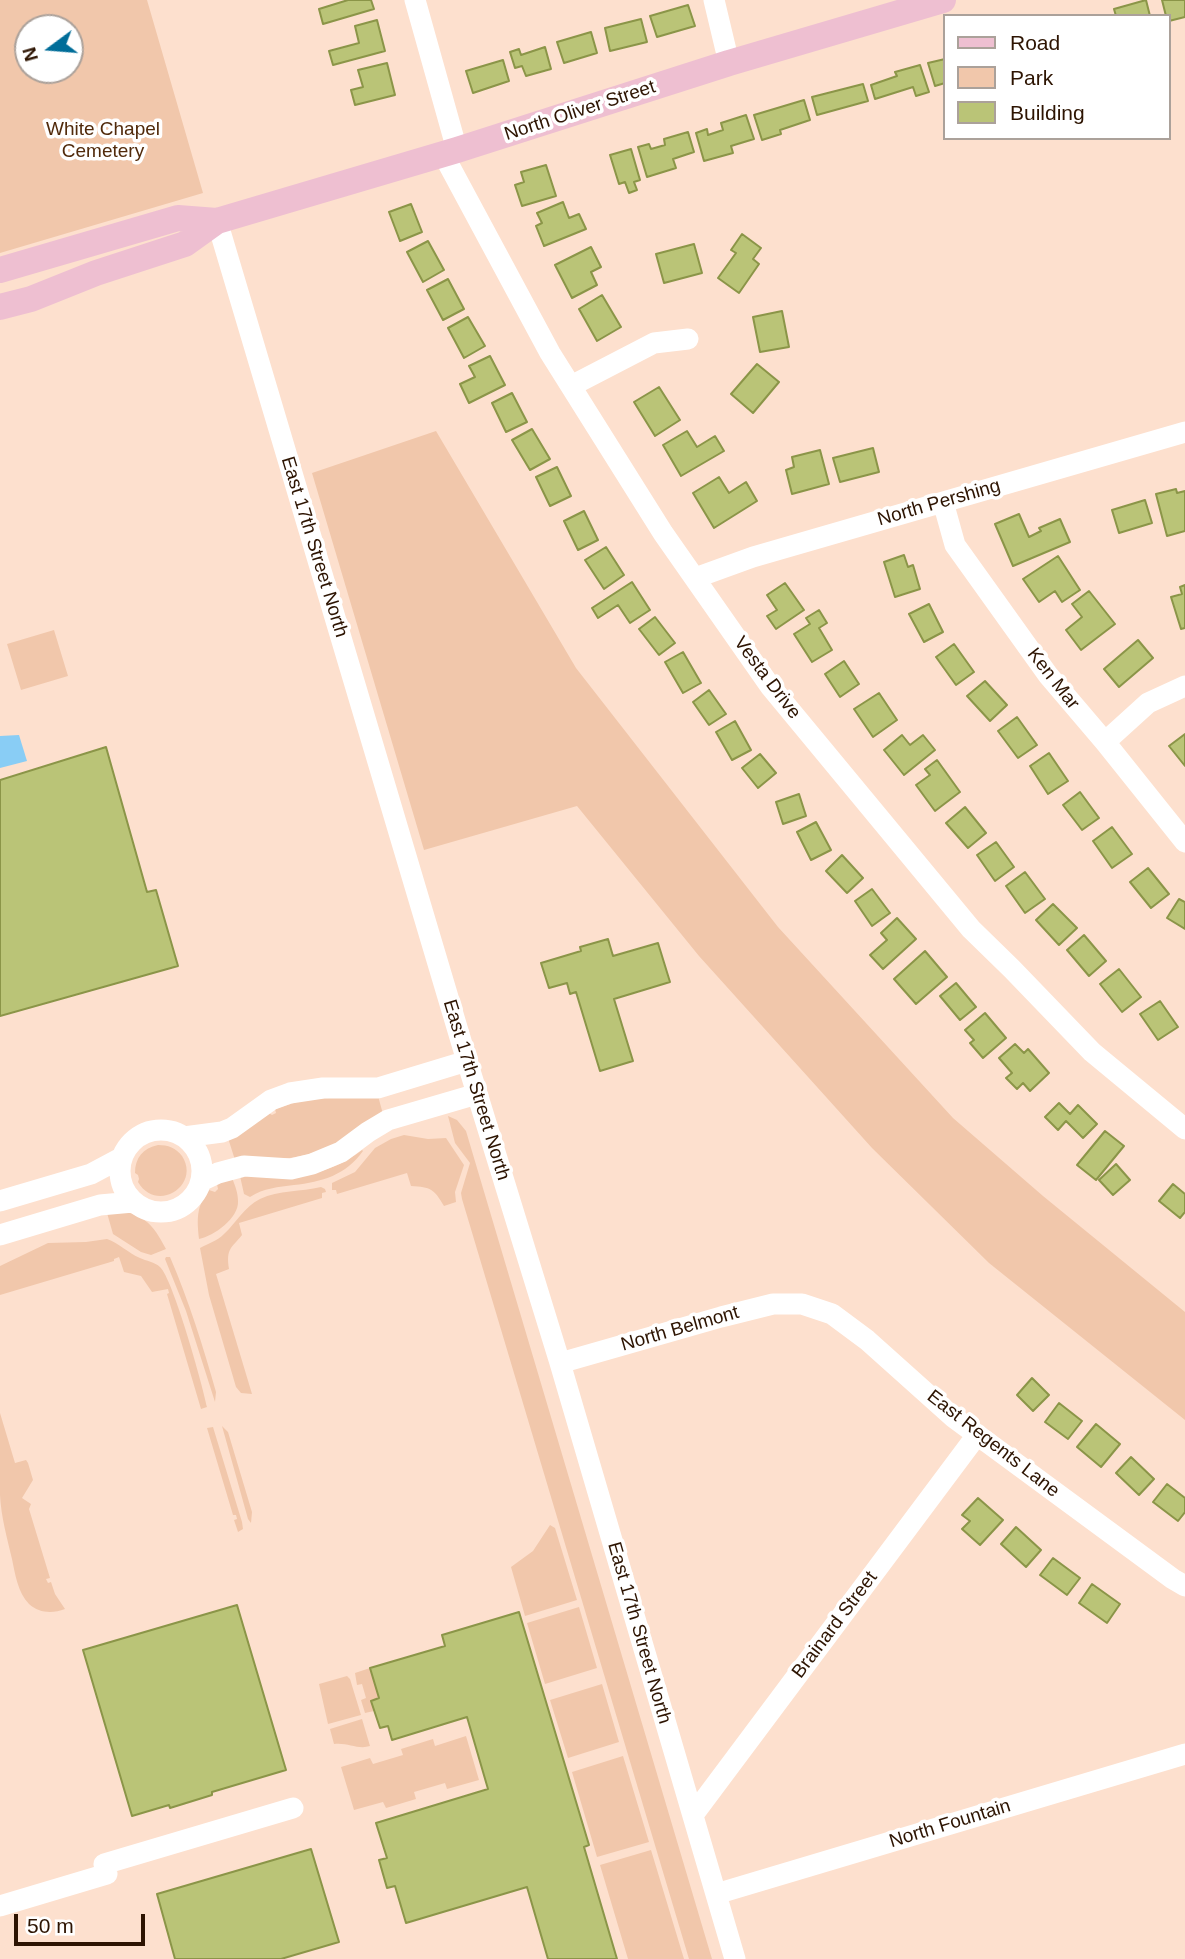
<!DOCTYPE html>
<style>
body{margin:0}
#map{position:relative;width:1185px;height:1959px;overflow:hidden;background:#fde0ce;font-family:Arial,sans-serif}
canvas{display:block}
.legend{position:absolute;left:943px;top:14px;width:228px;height:126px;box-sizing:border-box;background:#fff;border:2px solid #aba19a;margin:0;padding:9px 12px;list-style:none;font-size:21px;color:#2d1402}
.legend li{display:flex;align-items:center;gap:14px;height:35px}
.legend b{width:35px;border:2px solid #aba19a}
.north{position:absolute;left:14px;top:14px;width:70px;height:70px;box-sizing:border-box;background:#fff;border:2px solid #aba19a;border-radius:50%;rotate:254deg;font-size:19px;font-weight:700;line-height:28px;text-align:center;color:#2d1402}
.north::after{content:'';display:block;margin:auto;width:24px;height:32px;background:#006d99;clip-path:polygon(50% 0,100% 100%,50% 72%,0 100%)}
.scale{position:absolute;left:14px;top:1914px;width:131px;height:32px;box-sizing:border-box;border:4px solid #2d1402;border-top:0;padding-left:9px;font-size:21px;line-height:24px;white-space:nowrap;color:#2d1402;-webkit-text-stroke:5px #fff;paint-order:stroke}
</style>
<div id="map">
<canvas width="1185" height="1959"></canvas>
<ul class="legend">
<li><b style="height:9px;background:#eebfd1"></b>Road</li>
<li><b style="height:19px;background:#f1c7ab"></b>Park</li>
<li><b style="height:19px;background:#bac477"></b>Building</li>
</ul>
<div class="north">N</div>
<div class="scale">50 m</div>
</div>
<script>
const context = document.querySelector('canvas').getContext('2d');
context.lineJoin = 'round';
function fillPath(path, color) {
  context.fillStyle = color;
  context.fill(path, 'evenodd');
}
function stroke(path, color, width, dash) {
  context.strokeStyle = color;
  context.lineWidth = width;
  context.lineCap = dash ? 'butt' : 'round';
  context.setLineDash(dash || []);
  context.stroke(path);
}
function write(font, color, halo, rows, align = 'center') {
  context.font = font + ' Arial,sans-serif';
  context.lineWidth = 7;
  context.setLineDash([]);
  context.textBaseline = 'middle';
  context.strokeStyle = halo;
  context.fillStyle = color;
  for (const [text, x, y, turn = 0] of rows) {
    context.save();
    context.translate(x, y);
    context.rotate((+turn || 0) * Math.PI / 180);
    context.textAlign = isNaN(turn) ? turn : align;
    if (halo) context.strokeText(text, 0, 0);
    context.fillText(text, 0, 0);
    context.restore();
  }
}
fillPath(new Path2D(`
 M0,0h147l56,193 -203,60zM28,28h42v42h-42z
 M436,431l140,237 202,259 175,191 90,78 142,116v108l-196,-157 -117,-115 -173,-192 -122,-150 -153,44 -112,-377z
 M54,630l14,46 -47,14 -14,-46z
 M378,1096l5,18c-21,13 -43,30 -67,38 -26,9 -54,8 -81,8l-7,-22 41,-25 3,2 4,-2 -1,-4 31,-10z
 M448,1116l9,4 9,11 246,828h-23l-227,-760 -1,-6 9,-30 -15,-20z
 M404,1135l24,4 18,-1 18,27 -9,27 1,10 -12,4c-10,-17 -13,-19 -33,-20l-4,-13 -70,21 -1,-4h-4v-7l23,-11 20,-24 16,-9z
 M158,1145c10,0 18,3 24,11 19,29 -25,58 -44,26l1,-3 -1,-4 -3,-2c0,-15 8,-25 23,-28z
 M362,1150l1,1c-17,24 -41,31 -69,34 -16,2 -30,3 -44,12l-6,-3 -4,-18c48,0 81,5 122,-26z
 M232,1178c3,7 6,15 6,23 1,17 -24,35 -39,38 -2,-19 -3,-33 10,-49l6,2 3,-3 -1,-5z
 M321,1187l4,2 1,3 -4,1v5l-83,25 3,12c-11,14 -16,13 -13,34l-13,5 36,120 -11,-1 -5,-6 -27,-92 -9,-47c9,-5 17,-7 24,-14 13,-12 20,-27 36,-35 19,-9 41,-7 61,-12z
 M126,1212c22,5 30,18 40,37l-15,6 -10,-3 -28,-18 -6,-21z
 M107,1239c12,4 21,14 33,19 6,3 15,4 20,9 13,12 43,119 47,140l-6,2 -34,-115 2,-1 -1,-4 -16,3 -11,-16 -17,-4 -5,-15 -5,2v2l-114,34v-29l48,-23 38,-1z
 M170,1257c19,44 33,89 46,135l-1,10 -29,-91 -21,-52 1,-2z
 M0,1413l15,50 11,-3 2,3 5,17 -11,18 9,6 -2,5 21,69 -4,1 2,4 3,-1 4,12 10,15c-13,5 -26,4 -36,-5 -11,-11 -14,-30 -17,-45 -5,-21 -11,-43 -12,-64 0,-28 0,-55 0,-82z
 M222,1426l6,6 24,80 -1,11 -3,-4z
 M213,1427l29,95 1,7 -5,3 -4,-12 3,-1 -1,-4h-3l-26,-87z
 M550,1525l5,3 22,72 -52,16 -14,-49 22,-16z
 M579,1607l18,61 -52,16 -18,-61z
 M370,1668l9,30 -8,3 3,10 -9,2 -4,-13 5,-2 -4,-14 -5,1 -2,-12z
 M347,1676l3,3 11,36 -33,9 -9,-40z
 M602,1684l17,58 -51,16 -18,-58z
 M362,1719l8,27c-12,4 -23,-4 -36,-2l-4,-15z
 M466,1736l13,44 -32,9 -2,-6 -31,9 2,7 -30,9 -3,-6 -29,8 -13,-43 29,-9 3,6 30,-9 -2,-6 32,-10 2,7z
 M623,1756l26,86 -52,15 -25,-85z
 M651,1850l33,109h-56l-28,-94z`), '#f1c7ab');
fillPath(new Path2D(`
 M19,735l8,26 -27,7v-32z`), '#89cdf5');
const building = new Path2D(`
 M371,0l3,9 -51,15 -4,-15 29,-9z
 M1146,0l4,16h-34l-2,-7z
 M1162,0h23v17l-16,4v-5h-3z
 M688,5l7,21 -38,11 -7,-21z
 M641,19l6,23 -37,9 -5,-23z
 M377,20l8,31 -52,14 -4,-14 30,-8 -4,-17z
 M591,32l6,21 -33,10 -7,-21z
 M545,47l6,22 -25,7 -4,-10 -7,2 -5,-16 9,-3 2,6z
 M945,59v24l-10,3 -7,-23z
 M503,60l6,21 -36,12 -7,-22z
 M387,63l8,32 -40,10 -4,-15 12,-3 -5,-17z
 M920,65l9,27 -13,4 -3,-9 -38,12 -4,-14 26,-9 -2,-4z
 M863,84l5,17 -51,14 -5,-18z
 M804,100l6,20 -30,10 1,4 -19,6 -8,-25z
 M746,115l8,24 -23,7 2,7 -29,8 -8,-28 11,-4 1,6 15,-5 -2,-7z
 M688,132l6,20 -21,7 3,9 -29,9 -9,-30 11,-3 2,5 14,-4 -1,-6z
 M631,149l9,31 -6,2 3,8 -8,3 -4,-11 -6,2 -9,-29z
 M546,165l10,31 -34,10 -7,-21 9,-3 -3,-10z
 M563,202l6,16 10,-4 7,15 -42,17 -8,-20 6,-3 -5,-10z
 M411,204l11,28 -22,9 -11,-29z
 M742,234l19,14 -8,11 6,5 -20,29 -21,-15 18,-25 -5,-3z
 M428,241l16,29 -21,12 -16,-30z
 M694,244l8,29 -38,10 -8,-29z
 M591,247l10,20 -10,5 6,13 -25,13 -17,-33z
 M448,279l16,30 -21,11 -16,-30z
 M602,295l19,32 -24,14 -18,-32z
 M782,311l7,36 -29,5 -7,-35z
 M468,317l17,29 -21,12 -16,-30z
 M490,356l15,29 -36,18 -9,-19 15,-7 -6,-11z
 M757,364l22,18 -26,31 -22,-19z
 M659,387l21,33 -25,16 -21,-34z
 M512,393l15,29 -21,10 -14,-29z
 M532,429l18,30 -20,11 -18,-30z
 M687,431l10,16 18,-11 9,15 -43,25 -18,-31z
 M873,448l6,24 -39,10 -7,-24z
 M820,450l9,34 -37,10 -6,-24 8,-3 -2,-10z
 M557,467l14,29 -21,10 -14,-29z
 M719,477l10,16 17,-11 11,19 -43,27 -21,-35z
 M1176,489l1,4 8,-2v40l-18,5 -11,-42z
 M1145,500l7,23 -33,10 -7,-23z
 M584,511l14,29 -20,10 -14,-29z
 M1019,514l10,23 12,-6 -2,-3 21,-9 10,23 -57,24 -18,-42z
 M606,547l18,28 -20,14 -19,-29z
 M904,555l4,12 5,-2 7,24 -25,8 -11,-35z
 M1058,556l22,34 -18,12 -7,-11 -16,11 -16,-23z
 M632,582l18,28 -20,13 -12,-18 -20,13 -6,-10z
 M785,583l19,27 -28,19 -9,-13 10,-6 -10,-15z
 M1185,585v43l-4,1 -10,-32 11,-3 -2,-7z
 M1089,591l26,33 -34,26 -15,-20 16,-13 -10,-13z
 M929,604l14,28 -19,10 -15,-28z
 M819,610l8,13 -8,5 13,22 -20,12 -18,-28 16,-10 -4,-6z
 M655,617l20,26 -16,12 -20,-26z
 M1138,640l15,18 -34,29 -15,-18z
 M954,644l20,28 -18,13 -20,-28z
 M683,652l18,31 -18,10 -18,-31z
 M844,661l15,23 -19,13 -15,-23z
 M985,681l22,24 -17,16 -23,-25z
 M709,690l17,24 -17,11 -16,-23z
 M879,693l18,27 -24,17 -19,-28z
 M1017,717l20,28 -19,13 -20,-27z
 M735,721l16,29 -19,10 -16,-28z
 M1185,734v32l-16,-20z
 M902,735l8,10 13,-10 12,15 -31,25 -20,-25z
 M106,747l41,145 9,-2 22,76 -178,50v-236z
 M1049,753l19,28 -20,13 -18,-28z
 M760,754l16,19 -18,15 -16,-20z
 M937,760l23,32 -25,19 -19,-26 14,-10 -5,-6z
 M1080,792l19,26 -17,12 -19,-25z
 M799,794l7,22 -23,8 -7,-22z
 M965,807l21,26 -18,15 -22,-25z
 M816,822l15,28 -20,10 -14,-28z
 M1112,827l20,27 -20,14 -19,-27z
 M996,842l18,25 -19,14 -18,-26z
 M842,855l21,23 -16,15 -21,-22z
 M1148,868l21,26 -18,14 -21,-26z
 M1025,872l20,27 -20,14 -19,-27z
 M872,889l18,24 -18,13 -17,-25z
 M1179,899l6,3v27l-18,-11z
 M1053,904l24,24 -18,17 -23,-25z
 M897,918l19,21 -33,30 -13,-14 17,-15 -6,-7z
 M1084,935l22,26 -17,15 -22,-26z
 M608,939l5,17 45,-13 12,39 -56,17 19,62 -33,10 -24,-79 -6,2 -3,-11 -18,5 -8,-25 40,-12 -1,-4z
 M925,951l22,26 -31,27 -22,-25z
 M1119,969l22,28 -19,15 -22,-28z
 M956,983l20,24 -16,13 -20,-24z
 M1160,1001l18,26 -20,13 -18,-26z
 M985,1013l21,25 -23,20 -13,-15 4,-3 -9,-10z
 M1015,1044l9,9 4,-4 21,24 -19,18 -7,-8 -6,6 -11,-11 6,-5 -13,-15z
 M1059,1103l11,11 8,-9 19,19 -14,14 -17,-17 -8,9 -13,-13z
 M1105,1131l19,15 -28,34 -19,-15z
 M1116,1164l14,16 -17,15 -14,-15z
 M1173,1184l12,10v18l-5,6 -21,-17z
 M1032,1378l17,17 -16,16 -16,-16z
 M1059,1403l23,18 -14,18 -23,-17z
 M1096,1424l24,20 -19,23 -24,-20z
 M1131,1457l23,22 -15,16 -23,-22z
 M1167,1484l18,14v14l-7,9 -25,-19z
 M978,1498l25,22 -23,25 -18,-16 8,-8 -8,-6z
 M1016,1527l25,23 -15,17 -25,-23z
 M1053,1558l27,20 -13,17 -27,-20z
 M1092,1584l28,20 -13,19 -28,-20z
 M237,1605l49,165 -74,22v3l-42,13 -1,-3 -37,11 -49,-166z
 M519,1612l70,233 -5,2 33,112h-69l-21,-72 -121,36 -11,-37 -8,2 -8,-28 8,-2 -11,-35 112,-34 -21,-72 -75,23 -4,-14 -8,2 -9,-27 8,-3 -9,-30 75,-22 -3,-11z
 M311,1849l28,93 -58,17h-106l-18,-65z`);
fillPath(building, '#bac477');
stroke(building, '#8b9548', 2);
stroke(new Path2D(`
 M415,0l42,150
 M714,0l15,63
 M443,154l107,199 113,180 107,153 201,243 41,40 80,83 93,77
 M217,221l250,840 93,302 175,596
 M571,386l83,-43 34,-4
 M943,502l12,43 93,130 57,67 80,100
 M695,578l58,-21 432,-125
 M1105,742l43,-39 37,-17
 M120 1171a41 41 0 1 1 82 0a41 41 0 1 1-82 0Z
 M184,1137l38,-5 10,-4 39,-28 19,-7 33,-5h55l89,-27
 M201,1181l17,-8 26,-7 47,3 21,-5 29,-12 27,-20 20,-12 89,-26
 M0,1201l91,-27 30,-16
 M0,1235l100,-30 33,-3
 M560,1363l161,-46 52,-13h29l30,10 35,26 86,77 220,162 12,7
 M693,1815l284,-380
 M716,1894l469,-140
 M0,1906l107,-32 -3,-10 189,-56`), '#fff', 21);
stroke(new Path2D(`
 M0,270l178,-52 39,3
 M0,307l31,-8 65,-26 89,-29 32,-23 240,-71 272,-87 214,-63`), '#eebfd1', 26);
write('19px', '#2d1402', '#fff', [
 ["North Oliver Street",580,111,-18],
 ["North Pershing",939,503,-16],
 ["East 17th Street North",314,547,73],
 ["Vesta Drive",767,678,53],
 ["Ken Mar",1053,679,52],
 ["East 17th Street North",476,1090,73],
 ["North Belmont",680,1329,-16],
 ["East Regents Lane",993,1444,38],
 ["Brainard Street",835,1625,-53],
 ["East 17th Street North",639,1633,74],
 ["North Fountain",950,1824,-17]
]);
write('19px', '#512a0b', '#fff', [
 ["White Chapel",103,130],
 ["Cemetery",103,152]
]);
</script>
